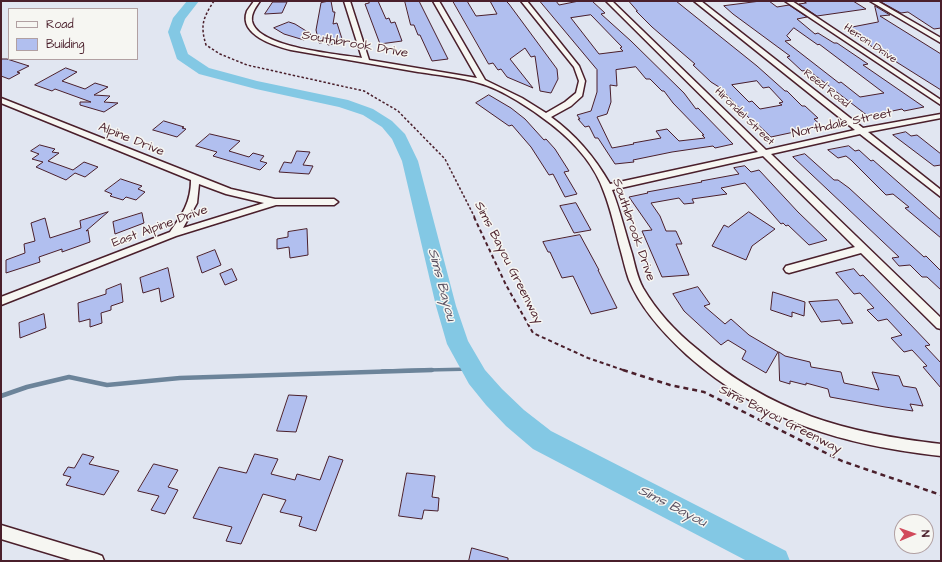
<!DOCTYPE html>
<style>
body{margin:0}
#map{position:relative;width:942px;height:562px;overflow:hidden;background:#e1e6f1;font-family:"Architects Daughter",sans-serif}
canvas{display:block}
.frame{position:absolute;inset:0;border:2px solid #4a1f2b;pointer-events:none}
.legend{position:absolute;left:8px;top:8px;width:130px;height:52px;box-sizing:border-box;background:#f6f6f2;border:1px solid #b1a0a2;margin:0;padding:5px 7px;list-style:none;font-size:12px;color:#4a1f2b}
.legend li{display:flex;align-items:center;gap:8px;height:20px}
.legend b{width:20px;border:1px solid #b1a0a2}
.north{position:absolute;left:894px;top:514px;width:40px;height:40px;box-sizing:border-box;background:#f6f6f2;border:1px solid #b1a0a2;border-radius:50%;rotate:88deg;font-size:11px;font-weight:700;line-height:16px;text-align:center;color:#4a1f2b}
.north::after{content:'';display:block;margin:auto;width:14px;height:18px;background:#d1495b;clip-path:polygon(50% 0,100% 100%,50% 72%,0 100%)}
</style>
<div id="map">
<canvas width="942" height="562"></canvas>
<div class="frame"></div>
<ul class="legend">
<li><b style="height:5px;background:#f6f6f2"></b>Road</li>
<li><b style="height:11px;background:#b1bfef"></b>Building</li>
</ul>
<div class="north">N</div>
</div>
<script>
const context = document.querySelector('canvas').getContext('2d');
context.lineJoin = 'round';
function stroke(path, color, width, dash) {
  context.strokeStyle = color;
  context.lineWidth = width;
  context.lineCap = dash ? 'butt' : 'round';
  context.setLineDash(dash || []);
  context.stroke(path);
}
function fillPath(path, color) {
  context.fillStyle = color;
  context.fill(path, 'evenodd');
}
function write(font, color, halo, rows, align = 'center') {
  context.font = font + ' "Architects Daughter",sans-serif';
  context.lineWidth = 3;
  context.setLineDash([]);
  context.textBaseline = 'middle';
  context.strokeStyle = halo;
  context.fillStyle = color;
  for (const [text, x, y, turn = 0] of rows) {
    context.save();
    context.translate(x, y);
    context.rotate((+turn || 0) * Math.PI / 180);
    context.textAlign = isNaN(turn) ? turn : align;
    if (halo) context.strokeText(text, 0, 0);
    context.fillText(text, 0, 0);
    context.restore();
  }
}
stroke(new Path2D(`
 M382,371l91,-2`), '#6c849a', 3.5);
stroke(new Path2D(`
 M1,396l26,-9 42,-10 38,8 73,-7 252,-8`), '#6c849a', 4.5);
fillPath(new Path2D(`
 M187,1h12l-14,18 -5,13 8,22 21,14 48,13 91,19 25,9 19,12 13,13 13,27 38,145 12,35 17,29 17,19 22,21 27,21 235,120 4,10h-43l-214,-112 -27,-23 -20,-21 -17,-21 -22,-40 -11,-38 -34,-145 -10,-22 -10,-12 -19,-12 -24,-8 -83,-18 -57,-15 -22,-15 -9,-27 5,-14z`), '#83c8e4');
const building = new Path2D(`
 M331,1l2,11h2l-2,12 4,-1 6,19 -15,3 -1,-3 -8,1 -3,-13 5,-27z
 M368,1h10l8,18 3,-1 2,5 4,-1 7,19 -22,3 -15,-40 4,-1z
 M405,1h14l29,58 -16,2 -12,-26h-2l-4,-10h-3z
 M453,1h14l9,15 21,-2 -7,-13h16l3,3 48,65 1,10 -7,14 -11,-2 -5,-35 -4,1 -6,-9 -15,11 23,29 -26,-11 -6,-8 -3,1 -5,-7 -4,1z
 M540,1h16l3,4 20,-4h13l13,12 -4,1 30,27 53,52 12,16 2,-1 35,36 -18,4 -2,-2 -41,6 -39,8 1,2 -19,2 -17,-26h-3l-6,-12 -4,1 -7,-8h2l-3,-4 14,-4 6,-19v-22zM591,15l31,32 -2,1 3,3 -24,3 -28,-36zM636,67l10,12h4l12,12h2l9,12 31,32h-2l3,3 -26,3 -12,-12 -11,2 5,7 -28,5 1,1 -22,4 -15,-31 10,-3 4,-12 -1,-17 7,1 -1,-16z
 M629,1h47l81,65 28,25h2l15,15h3l13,12 -4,1 8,7 -51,11 -18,-17h-2l-32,-33 -8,-5 -18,-17 2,-1 -43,-37 -16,-16h1zM757,81l6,7 6,-1 14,15 -4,1 3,2 -22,4 -8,-8 -3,1 -17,-17z
 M761,1h8l8,6 12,-2 18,12 -10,2 18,15 3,-1 16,10h3l31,21 -5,1 61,42 -20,4 -2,-2 -34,7 -60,-46 -6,1 -15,-14 3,-1 -57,-42 -9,-8zM794,28l24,17 1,-1 65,49 -24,4 -19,-15 -2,1 -54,-42 6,-1 -4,-4z
 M803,1h50l13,8 -49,7 -18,-12 7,-1z
 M889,1h52v27l-7,1 -26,-17 -7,1 -20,-11z
 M273,2h14l-5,11 -17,1z
 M875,6l15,9 -10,1 61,38v36l-70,-44 -24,-18 31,-6z
 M289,22l6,2 16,10 -7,6 -20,-6 -10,-6z
 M1,59h6l22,7 -12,6 3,1 -11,6 -8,-3z
 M66,68l11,4 -15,9 23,8 10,-6 13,4 -14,8 16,1 -6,6 14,1 -14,9 -24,-7v-3h11l-36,-13 -3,2 -17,-6z
 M489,95l22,13 14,11 19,21 2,-1 9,10 14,22 -5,1 13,22 -12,3 -12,-23 -4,1 -18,-28 -19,-22 -3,1 -33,-23z
 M164,121l20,6 -2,1 4,1 -9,8 -24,-7z
 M906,132l5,4 6,-1 24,19v11l-7,1 -41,-31z
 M210,134l30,7 -11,10 20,6 4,-4 11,3 -4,5 7,2 -7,7 -47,-14 4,-4 -21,-6z
 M40,145l15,4 -3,3 7,1 -11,8 25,9 11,-8 14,5 -13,10 -10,-4 -9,7 -7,-3 -23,-10 7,-5 -11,-3 7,-5 -8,-3z
 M849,146l6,5 4,-1 12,11 2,-1 68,60v18l-36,-30 4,-1 -16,-13 -7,1 -35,-35 -5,-4 -8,2 -10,-8z
 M297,151l13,1 -7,13 10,1 -4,8 -30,-2 5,-10 7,1z
 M805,154l29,26h4l11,8 75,69 2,-1 15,15v19l-14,-13h-5l-12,-12 -11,1 -7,-8 7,-1 -106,-100z
 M745,166l6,6 8,-2 39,42 29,28 -18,5 -21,-20 -2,1 -3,-3 -2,1 -36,-41 -24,5 6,6 -35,5 2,4 -10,1 -5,-6 -28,5 9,13 6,15h10l6,13h-6l13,31 -27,2 -20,-46 10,-1 -23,-33 19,-4 -1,-1 55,-10 -1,-1 38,-7 -5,-6z
 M121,179l21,7 -4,3 7,3 -9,8 -10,-3 -3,3 -13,-4 2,-2 -7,-3z
 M576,203l15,27 -17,3 -14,-27z
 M108,212l-22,19 2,-1 2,12 -28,10v-3l-23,8 1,5 -34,11v-13l19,-7 -1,-9 11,-3 -4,-18 14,-5 5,20 31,-10 -1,-7z
 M749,212l26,17 -23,17 -6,14 -34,-14 12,-21 4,2z
 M142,213l2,10 -29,11 -2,-12z
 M307,229l1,26 -18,3 -1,-11 -12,2v-10l11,-2v-5z
 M580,235l19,35h-1l19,38 -26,6 -18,-38 -11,2 -12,-26h-2l-5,-10z
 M215,250l6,15 -19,8 -5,-16z
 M168,268l6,29 -13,5 -2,-14 -16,5 -3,-15z
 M232,269l5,11 -12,5 -5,-11z
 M854,269l6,7 3,-1 67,70 -5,1 16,17v25l-18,-21 4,-1 -15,-16 -8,2 -13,-14 11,-3 -15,-16 -9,2 -11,-11 7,-2 -14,-15 -6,1 -18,-21z
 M121,284l2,18 -12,4v4l-10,3 1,10 -12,4v-8l-11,3 -1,-19 28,-9v-4z
 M698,287l12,17 -6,2 21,18 6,-5 18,16 29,17 -12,21 -24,-14 4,-8 -18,-11 -7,5 -37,-34 -11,-17z
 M773,292l32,10 -1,14 -12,-4v5l-21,-7z
 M838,300l15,23 -11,1 -2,-4 -19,2 -12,-20z
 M44,314l2,14 -26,10 -1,-15z
 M779,352l6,4 25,6 1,5 30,5 3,11 35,7 -7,-18 27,4 4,10 13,2 7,18 -13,-2 3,7 -28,-4 -55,-10 -2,-8 -22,-6v2l-16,-4v3l-10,-3z
 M289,395l18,1 -11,36 -19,-1z
 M83,454l11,3 -5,7 30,7 -15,24 -38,-10 5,-8 -8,-2 5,-8 6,1z
 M255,454l23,5 -7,15 24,6 2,-6 23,6 9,-24 14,4 -27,71 -17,-5 3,-9 -22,-5 6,-12 -23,-6 -22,50 -15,-3 6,-14 -39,-9 26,-51 27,6z
 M154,464l24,6 -10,17 10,3 -13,24 -14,-4 8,-14 -21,-5z
 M407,473l28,3 -3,21 7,1 -1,13 -14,-1 -2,9 -23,-3z
 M472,548l36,10v3h-39z`);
fillPath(building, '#b1bfef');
stroke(building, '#4a1f2b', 1);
const street = new Path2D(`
 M254,1h6c-4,6 -9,12 -8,20 5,27 87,33 110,37l-18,-57h6l19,59 108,18 -44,-77h6l46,79 37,18 24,15 19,-11 11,-9 3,-12 -5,-14 -53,-66h6l52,65 6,15 -3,15 -11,10 -20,11c25,18 44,41 59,67l148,-32 -152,-151h6l154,149 89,-20 -161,-129h7l162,127 78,-14v4l-73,14 73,58v7l-81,-63 -89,20 170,164v11l-4,-1 -76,-75 -72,20 -3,-1 -2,-3 2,-3 69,-19 -92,-91 -151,34c8,20 13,42 20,64 3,11 5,23 11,34 14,24 33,44 54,61 74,64 149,84 244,95v12c-98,-11 -178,-34 -254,-101 -23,-21 -46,-46 -58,-75 -4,-11 -6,-22 -9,-32 -5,-19 -9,-38 -16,-56 -9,-27 -31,-51 -53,-68 -18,-14 -49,-35 -72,-41 -19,-6 -41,-8 -61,-11 -42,-7 -85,-15 -127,-22 -16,-4 -53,-15 -44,-39 2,-3 5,-7 7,-10z
 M785,1h7l149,99v5z
 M870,1h7l64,37v5z
 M1,98l230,91 44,10h59l4,3 -4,3h-58l-100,31 -175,69v-8l169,-65c12,-17 21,-30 21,-52l-190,-77zM199,184l27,10 38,9 -81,25 14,-25z
 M1,525l96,29 5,2 2,5h-30l-73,-22z`);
stroke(street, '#4a1f2b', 3);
stroke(new Path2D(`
 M214,1c-11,17 -14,24 -8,44l14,9 27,11 117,26 34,20 47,48 30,59`), '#4a1f2b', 1.5, [2.5, 2]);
stroke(new Path2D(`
 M474,217l32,68 27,48 55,25 38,13`), '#4a1f2b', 2, [4, 3]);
stroke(new Path2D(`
 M623,370l47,15 34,7 138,69 99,34`), '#4a1f2b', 2.5, [5, 4]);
fillPath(street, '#f6f6f2');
write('11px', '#4a1f2b', '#f6f6f2', [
 ["Heron Drive",870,44,34],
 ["Reed Road",826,89,38],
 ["Hirondel Street",744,117,44]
]);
write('13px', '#4a1f2b', '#f6f6f2', [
 ["Southbrook Drive",355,45,10],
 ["Northdale Street",842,124,-12],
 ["Alpine Drive",131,140,22],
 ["East Alpine Drive",160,227,-20],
 ["Southbrook Drive",633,230,71],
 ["Sims Bayou Greenway",508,263,63],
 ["Sims Bayou Greenway",780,420,27]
]);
write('italic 14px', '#5b5262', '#f6f6f2', [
 ["Sims Bayou",441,285,75],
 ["Sims Bayou",672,507,27]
]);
</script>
